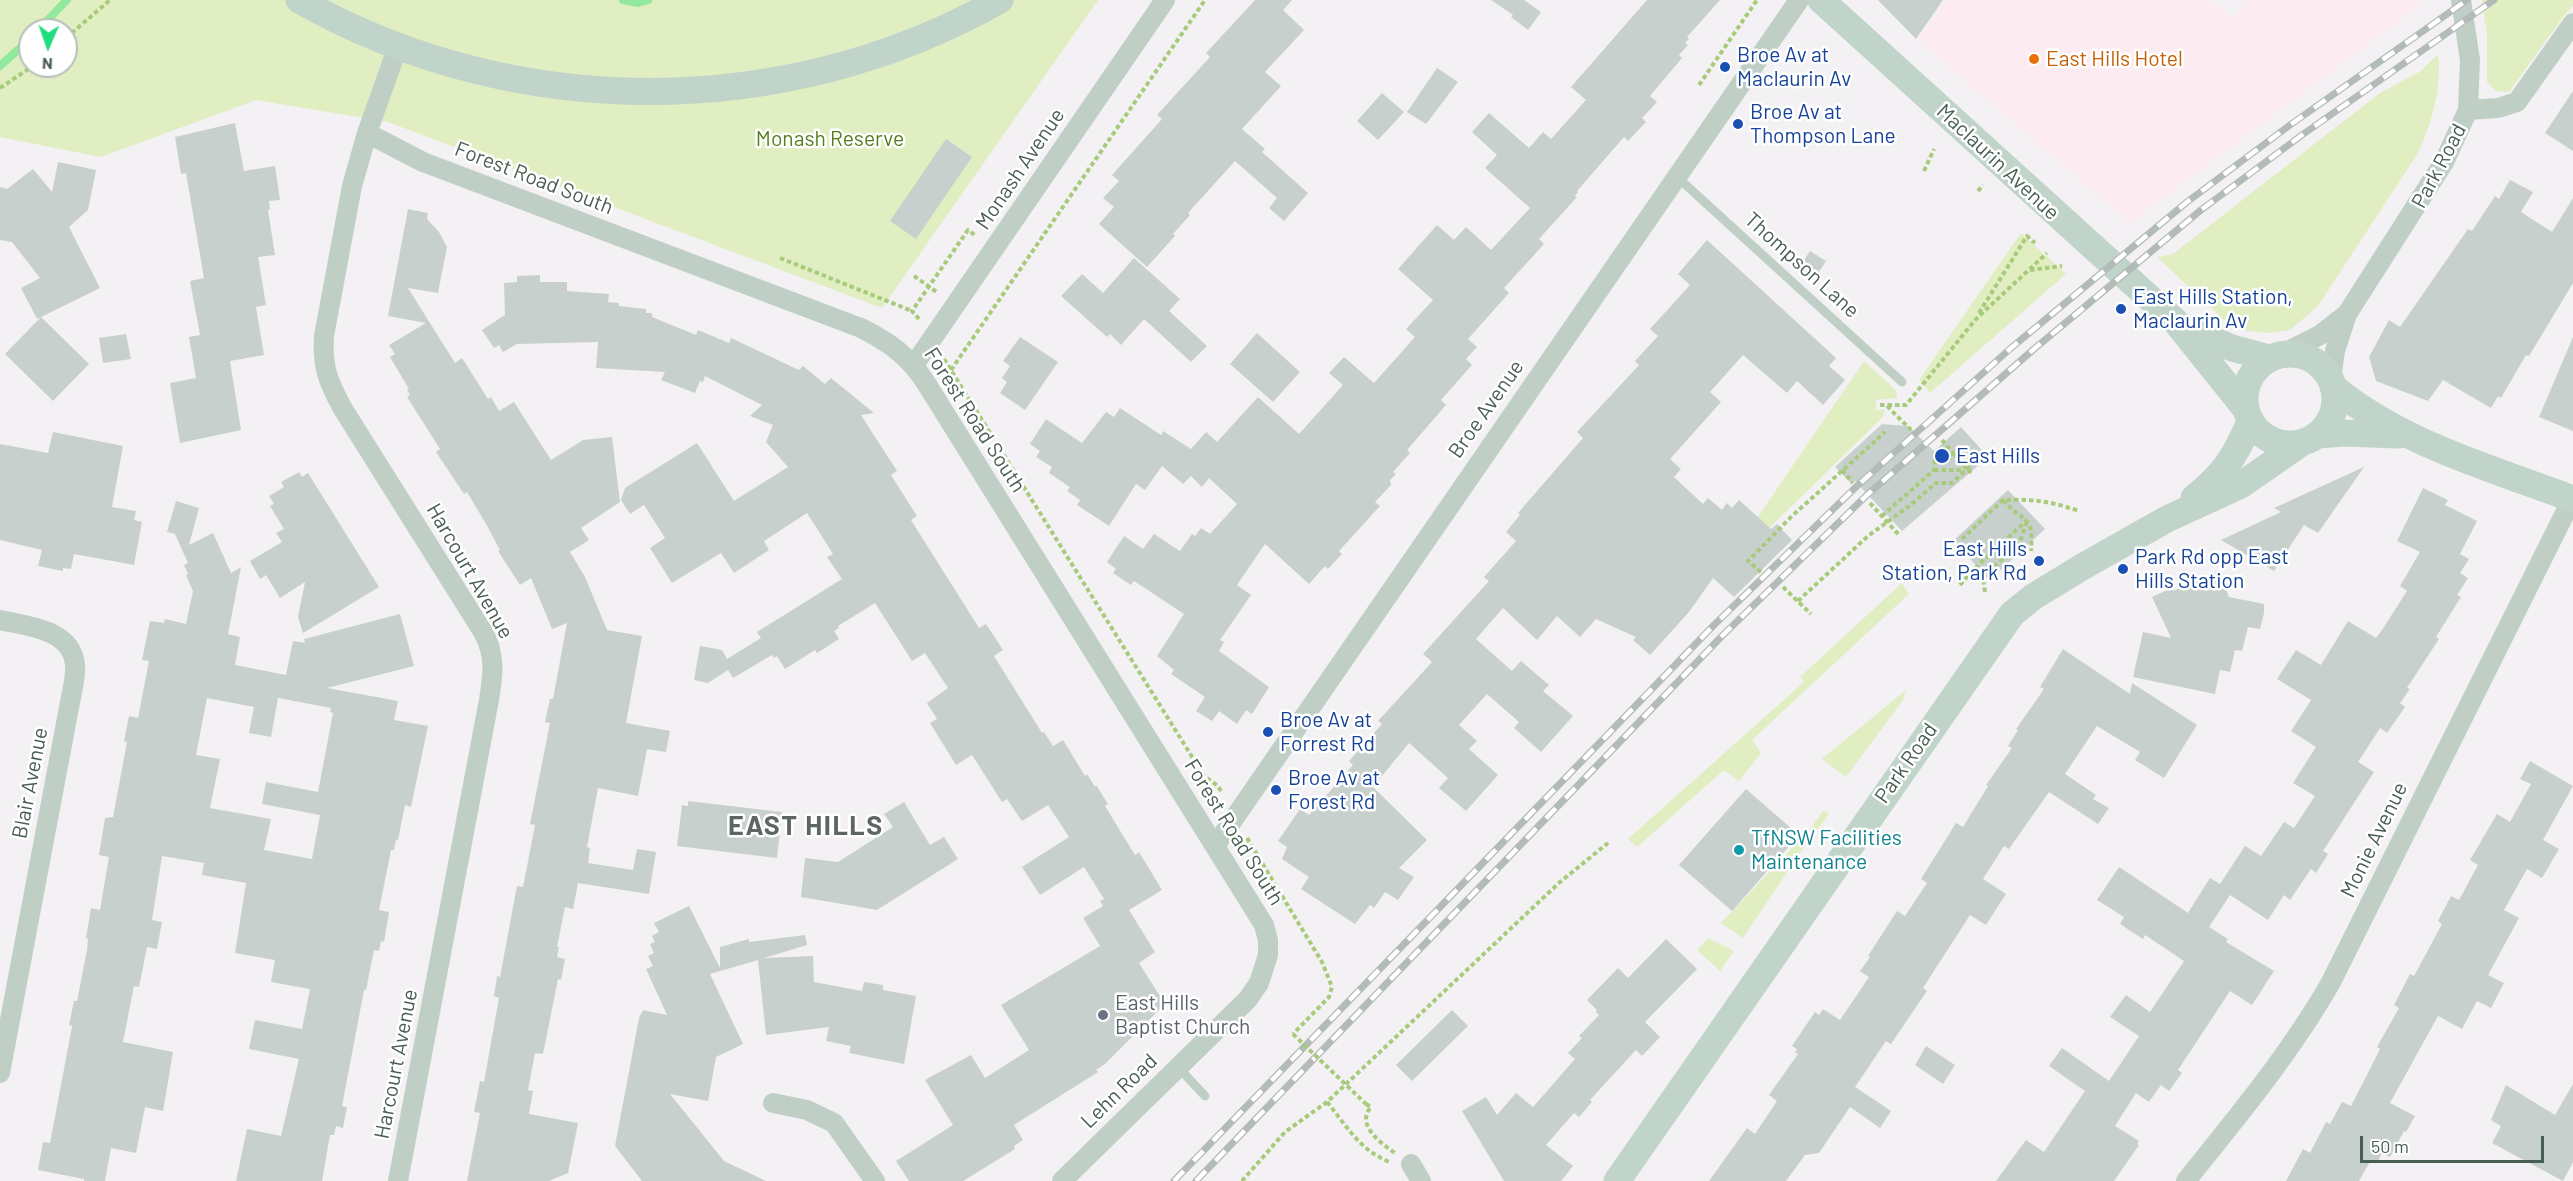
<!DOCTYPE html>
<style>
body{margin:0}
#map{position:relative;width:2573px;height:1181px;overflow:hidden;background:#f3f1f3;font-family:Barlow,sans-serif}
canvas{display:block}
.north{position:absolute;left:18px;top:18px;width:60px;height:60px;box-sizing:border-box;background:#fff;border:2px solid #b6bfba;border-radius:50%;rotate:182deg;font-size:16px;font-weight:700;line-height:24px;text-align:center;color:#495e52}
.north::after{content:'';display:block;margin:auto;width:21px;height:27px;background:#20de7e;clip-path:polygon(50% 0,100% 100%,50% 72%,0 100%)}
.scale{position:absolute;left:2360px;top:1136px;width:184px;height:27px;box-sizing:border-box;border:3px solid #495e52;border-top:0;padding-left:8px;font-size:18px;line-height:21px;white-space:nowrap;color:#495e52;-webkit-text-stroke:4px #fff;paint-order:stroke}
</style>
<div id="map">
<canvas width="2573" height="1181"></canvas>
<div class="north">N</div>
<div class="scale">50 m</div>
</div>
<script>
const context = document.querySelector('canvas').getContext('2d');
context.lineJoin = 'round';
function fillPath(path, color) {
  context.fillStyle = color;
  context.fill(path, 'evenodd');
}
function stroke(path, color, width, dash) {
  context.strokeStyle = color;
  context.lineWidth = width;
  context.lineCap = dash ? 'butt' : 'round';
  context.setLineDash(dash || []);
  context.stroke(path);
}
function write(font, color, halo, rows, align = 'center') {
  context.font = font + ' Barlow,sans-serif';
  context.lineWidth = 5;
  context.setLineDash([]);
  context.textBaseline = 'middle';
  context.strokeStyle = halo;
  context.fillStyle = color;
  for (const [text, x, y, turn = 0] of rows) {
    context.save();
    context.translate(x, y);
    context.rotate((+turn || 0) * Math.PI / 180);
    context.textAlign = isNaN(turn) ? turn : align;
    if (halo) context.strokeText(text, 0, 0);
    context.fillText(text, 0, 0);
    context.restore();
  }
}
fillPath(new Path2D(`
 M1946,0h261l27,18 12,-18h175l1,3 -292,220 -212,-183z`), '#fcecf2');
fillPath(new Path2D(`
 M0,0h1098l-216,308 -494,-186 -132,-22 -155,57 -101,-20zM30,30h36v36h-36z
 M2482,0h91v6l-10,11 -54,75 -13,-1 -9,-9v-46z
 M2438,54c4,34 -6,68 -20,99l-100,153 -28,24 -23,3 -20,-2 -23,-11 -67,-63 16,-3 207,-161 41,-22z
 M2021,233l45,41 -136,119 -11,-13z
 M1864,361l32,29 1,8 -21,2v10h9l-2,7 -170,166z
 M1902,583l7,11 -157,146 9,13 -22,28 -15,-11 -87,77 -9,-8 176,-157 -4,-5z
 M1906,690l-3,10 -57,77 -24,-18z
 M1824,810l5,4 -27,36 -59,88 -22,-15 90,-95z
 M1708,938l26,13 -14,20 -23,-21z`), '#e0eec2');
stroke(new Path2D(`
 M623,0l15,3 10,-3
 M38,30l29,-30
 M0,66l30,-27`), '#91e99d', 8);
fillPath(new Path2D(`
 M1255,0h37l-9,10 21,20 -39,42 16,14 -39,43 23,20 -3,3 46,41 -24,28 -15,-13 8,-10 -42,-37 -47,52 2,2 -17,19 2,2 -28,31 -48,-43 15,-17 -11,-9 16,-17 -7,-6 50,-56 -5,-4 53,-58 -4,-4z
 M1491,0h33l17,12 -13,18 -17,-13 2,-2z
 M1647,0h73l-33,37 2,2 -4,4 3,2 -9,10 3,3 -32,38 7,6 -15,16 4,4 -18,19 -4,-4 -47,54 1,1 -3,4 2,1 -38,42 5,5 -40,44 5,5 -41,46 9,8 -11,12 6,6 -31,35 5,5 -39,45 3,3 -17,19 3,2 -6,6 1,5 -16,17 5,4 -41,45 3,3 -14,15 -3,-3 -16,18 -44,-40 -28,41 14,10 -31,45 4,2 -5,9 50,36 -17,27 -6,-4 -9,14 -18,-13 -7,10 -16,-10 9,-14 -34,-23 3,-4 -17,-14 27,-42 -50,-33 -3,4 -18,-12 3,-4 -9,-7 17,-26 19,13 11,-15 26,17 12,-17 3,2 6,-8 9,6 27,-30 -28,-26 -7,9 -11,-11 -8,8 -21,-18 -17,24 -9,-6 -27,42 -32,-21 3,-5 -13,-9 3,-4 -21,-14 3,-6 -16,-10 4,-6 -10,-7 16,-25 36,24 24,-31 8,5 6,-9 41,27 2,-4 28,18 15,-17 11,10 41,-45 41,37 44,-49 -14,-12 15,-16 30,26 41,-46 -9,-8 27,-29 -35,-31 39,-44 17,15 12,-13 25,23 39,-42 -45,-40 12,-13 -25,-23 17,-19 40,35 14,-16 8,7 35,-39 -15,-13z
 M1878,0h65l-27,39z
 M1437,68l21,14 -32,42 -19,-12z
 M2573,91v60l-28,-18z
 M1382,93l22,19 -26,28 -21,-19z
 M235,123l9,48 31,-5 5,34 -11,1 1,8 -2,1 7,45 -17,2 8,48 -10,2 8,48 -34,6 11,69 -61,13 -10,-60 26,-5 -7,-41 11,-2 -10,-54 14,-3 -18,-105 -5,1 -6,-37z
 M946,139l26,18 -56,82 -26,-18z
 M58,162l38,8 -8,40 -19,17 31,61 -63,31 -16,-31 19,-10 -28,-36 -12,-2v-53l7,2 26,-20 19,23z
 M2510,180l23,12 -12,20 31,20 21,-34v85l-44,73 -3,-1 -25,43 -3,-2 -7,12 -48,-28 -15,21 -52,-20 -7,-24 20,-37 11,7 68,-98 4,2 23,-35 4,3z
 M408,209l20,4 -1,6 12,13 8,15 -9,46 -30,-5 47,75 7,-5 26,41 3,-2 8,14 15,-9 37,58 32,-20 29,-3 8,65 -39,26 8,12 -19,12 15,25 22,53 35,6 -16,87 44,8 -4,21 -19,-3 -9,47 -40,-8 -11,59 3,1 -2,15 45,7 4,-21 19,3 -7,42 -71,-11 -5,26 -8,-2 -8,40h2l-2,10 8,2 -4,21 -3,-1 -15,75 -8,-1 -7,37 5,1 -4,23 49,9 -10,50 -19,8h-82l13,-68 -6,-1 6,-31 4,1 15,-84 -5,-2 3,-20 3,1 17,-91 6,1 12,-62 -5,-1 20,-101 -5,-1 5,-23h3l14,-76 -15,6 -21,-51 -11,7 -22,-34 2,-1 -14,-26 -19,-32 -3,2 -28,-42 4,-3 -33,-52 3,-2 -3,-5 2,-1 -19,-32 5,-3 -6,-9 37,-22 -38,-7z
 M1707,240l129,118 -7,8 16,14 -22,25 -26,-24 -10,12 -44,-38 -33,37 11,10 -51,57 11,10 -7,8 29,27 5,-6 14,12 5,-7 5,5 7,-8 32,29 6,-5 15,16 -58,57 -21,-19 -24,34 -39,43 -17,-15 3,-3 -40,-18 -16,18 -23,-21 -20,24 -34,-32 -27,31 36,32 9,-10 28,24 -6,6 30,25 -32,36 -27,-24 5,-6 -32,-28 -28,31 18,16 -8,8 29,26 -32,36 -27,-23 9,-10 -39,-35 -36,44 54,53 -28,28 15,9 -16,23 -13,-8 -11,16 -4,-3 -15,19 -54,-35 8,-12 -27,-18 5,-12 -9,-6 22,-32 9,6 44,-50 -4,-4 33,-37 -4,-3 54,-59 -9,-8 66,-73 -5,-4 32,-36 -10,-9 14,-17 -2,-2 65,-75 -6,-6 62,-67 -4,-4 23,-25 -8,-7 40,-44 -12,-11z
 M1810,251l16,10 -13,20 -16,-10z
 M1134,258l46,41 -11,12 38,35 -16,16 -47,-43 -23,26 -11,-11 -3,3 -46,-41 21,-22 21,19z
 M540,275v7h27v9l42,3 -1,8 11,1v3l27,3v4h6v4l44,18 2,-5 31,13 2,-5 68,32 4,-4 22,18 6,-6 43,35 -13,2 36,56 -6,4 26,41 -6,4 68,108 7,-4 17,26 -9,6 48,77 2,-1 9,14 10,-6 22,36 2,-2 8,13 1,-2 12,19 -3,2 30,49 4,-3 23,38 -33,20 26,42 -16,11 26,41 -60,60 -9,6 2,2 -84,53 9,15 -9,6 1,3 -52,32h-54l-13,-20 57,-36 -28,-45 46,-25 14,23 44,-28 -28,-45 99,-59 -17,-28 20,-12 -3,-5 4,-2 -20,-32 -44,28 -18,-28 47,-30 -21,-32 -26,16 -15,-22 -5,3 -30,-47 -16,10 -26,-42 7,-4 -10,-16 21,-15 -23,-35 -13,8 -37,-58 -37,23 1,2 -5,3 5,8 -22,14 -2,-3 -30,19 -8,-13 -3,2 -2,-3 -39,23 -5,-8 -20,13 -14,-3 6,-34 22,4 5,9 34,-21 -4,-6 85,-53 -15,-22 6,-3 -26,-41 -43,28 5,9 -35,23 -13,-20 -49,30 -22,-35 15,-10 -21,-33 -14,9 -9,-14 4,-12 72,-45 37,58 54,-34 -22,-25 7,-17 -23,-9 12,-11 -57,-29 -2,6 -3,-1 -5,12 -34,-13 4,-8 -69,-4 2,-26 -81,2 -14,8 -4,-7 -5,3 -12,-18 23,-15 -1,-32 13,-1v-6z
 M41,317l48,47 -36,37 -48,-47z
 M1257,333l43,39 -27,30 -43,-38z
 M126,334l5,25 -28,4 -4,-25z
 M1020,337l38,25 -33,48 -25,-17 7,-11 -5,-4 8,-12 -7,-5z
 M2573,337v94l-34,-14z
 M1882,424l26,2 26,25 27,-24 27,30 -86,74 -48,-51 -3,3 -16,-16z
 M53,432l70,14 -11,61 24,4 -2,9 8,2 -8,43 -60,-11 -3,15 -8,-1v3l-25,-5 4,-16 -42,-10v-96l48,9z
 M2364,467l-46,66 -14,-8 -30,46 -53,-31 60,-28 -7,-4z
 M299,472l3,5 6,-4 71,114 -76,46 -5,-16 7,-35 -25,16 -14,-23 -6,4 -10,-18 32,-19 -6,-9 8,-4 -14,-23 4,-2 -5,-8 15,-9 -3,-5z
 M2423,488l25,12 -3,5 32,16 -17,33 9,5 -9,14 8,5 -11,17 4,2 -25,40 3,2 -32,49 3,1 -10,14 5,4 -18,26 -7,-5 -22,34 16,10 -51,79 5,3 -12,19 -5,-4 -21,31 -6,-5 -16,25 -38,-25 -21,32 19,12 -2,3 48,29 -22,34 -22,-14 -52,79 4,3 -13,18 -8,-6 -12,17 -13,-9 -21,33 24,15 -2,3 2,1 -25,36h-118l30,-41 18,12 41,-61 -36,-25 13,-18 47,33 30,-45 -29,-19 16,-22 24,17 34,-51 -39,-26 -2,4 -23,-15 4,-7 -27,-17 22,-33 69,46 22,-35 10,6 25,-38 16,10 23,-34 10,6 21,-32 -22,-13 23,-36 -25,-16 20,-31 -34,-21 19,-29 25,15 27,-44 28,17 6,-8 25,-39 -7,-5 20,-34 -23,-11z
 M2008,490l37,39 -55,51 -37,-39z
 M176,501l23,7 -10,37 24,-12 18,40 10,-6 -13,67 12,3 -5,28 51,10 7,-34 12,2 -1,-4 96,-25 14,52 -87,22 71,13 -4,19 34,6 -17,81 -6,-2 -7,35h-2l-2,10h-3l-12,60 10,2 -5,30 -3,-1 -2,10 -5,-1 -8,40h-2l-22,116 5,1 -4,21 -7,-2 -2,9h-4l-8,46h-86l11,-52 34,7 18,-77 -50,-10 6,-29 47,9 8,-40 -39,-7 4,-22 -40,-7 11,-70 -44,-8 2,-12 -42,-7 -10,64 10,2 -5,27 -10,-2 -8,40 -5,-1 -11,56 50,10 -10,59 -18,-4 -9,46 -25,-5 -6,33h-21v-2l-46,-9 5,-28 7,1 21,-111 1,-6 -3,-1 5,-24h3l10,-51 1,-11 -2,-1 5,-30 9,2 9,-53 -10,-2 6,-37 8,-1 14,-75 -3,-1 5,-25 9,2 11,-57 -7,-1 8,-39 14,2 1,-4 21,5 7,-33 -7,-16 2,-1 -4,-9 4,-2 -13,-29 -8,-2zM207,698l47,9 -5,26 22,4 7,-39 53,10 -1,4 3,1 -15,79 -52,-10 -4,22 58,11 -8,44 -48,-9 7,-31 -61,-11 10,-49 -24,-4z
 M2218,571l11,26 35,7v9l-4,16 -12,-2 -6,24 -7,-1 -5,22 -10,-2 -5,24 -82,-17 10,-45 28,6 -19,-41 20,-9 1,3z
 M2063,649l67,45 2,-11 65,42 -33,53 -29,-18 5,-8 -43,-26 -32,48 31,21 -3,4 16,9 -11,16 -49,-32 -40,57 -5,-3 -21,33 23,15 -20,31 -16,-10 -47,73 4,3 -36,53 -5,-3 -31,46 36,24 -11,17 -30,-21 -31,46 -14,2 -19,26h-77l38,-53 8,6 22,-33 -8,-6 29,-41 -3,-2 2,-3 -5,-3 23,-34 4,3 4,-6 17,11 29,-43 -9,-6 10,-14 -2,-1 29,-45 8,5 22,-33 -6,-4 35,-56 7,4 25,-41 -2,-1 26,-37 -4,-2 10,-16 -2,-1 28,-40 -4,-2z
 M2530,761l43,25 -30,54 16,9 -17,29 -15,-9 -23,41 15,8 -31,57 16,8 -13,25 -14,-7 -15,28 -24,-13 -48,87 25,13 -9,16 -2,-1 -14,26 -8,-4 -5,10 -6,-3 -12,21h-73l17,-32 7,4 16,-31 4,2 12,-22 9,4 21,-41 8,-16 -3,-2 22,-39 -5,-3 16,-31 4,2 28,-52 -4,-3 13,-25 8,4 19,-35 -8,-5 27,-46 13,8 21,-38 -11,-5z
 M1746,789l53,46 -67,76 -53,-46z
 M688,801l94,11 -5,46 -100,-12 5,-41 6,1z
 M904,802l26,43 14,-8 14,22 -81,51 -76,-13 4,-39 33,4 55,-35 -9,-13z
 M689,906l31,62v-21l29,-8v3l56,-7 2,10 -43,13 49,-2 1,26 48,9 2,-9 19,3v5l33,6 -12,68 -55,-11 2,-7 -25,-5 3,-14 -63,8 -8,-75 -48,14 33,70 -27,13 -8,44 -38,-7 54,67 42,20h-124l-27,-35 24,-128 4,-8 24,5 -21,-46 7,-3 -5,-10 6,-3 -4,-9 5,-2 -3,-6 7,-4 -5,-9z
 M1666,939l31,30 -52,53 15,15 -18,19 -6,-6 -46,50 2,2 -13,15 -5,-4 -28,32 27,21 -12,15h-57l-42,-70 24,-14 11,18 19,-22 17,14 42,-48 -7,-6 14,-15 -3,-2 20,-21 -3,-3 1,-2 -10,-10 31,-32 10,10z
 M1452,1010l16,16 -56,55 -16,-16z
 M1926,1046l29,19 -12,19 -28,-19z
 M2573,1084v78l-10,19 -71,-38 9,-17 -10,-6 15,-35 49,30z`), '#c8d0cd');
stroke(new Path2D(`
 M66,38l44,-38
 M1699,85l58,-85
 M0,88l33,-22
 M1924,171l10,-22
 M1978,191l5,-6
 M780,258l132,53
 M2030,270l32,-4
 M914,276l24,17
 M1979,313l48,-77 8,7
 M919,319l-7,-8 56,-81 8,6
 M944,359l260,417 14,10 4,7
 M951,370l254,-370
 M1880,405h26l70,-86 71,-66
 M1887,406l24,24
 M1942,440l11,13 -4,6
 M1953,453l18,20
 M1842,470l11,13
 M1934,470h31
 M2003,500c21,24 31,14 28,51
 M1870,503l29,32
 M1882,516l52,-46 1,-18
 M1962,539l41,-39c30,-1 47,1 76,11
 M1761,572l-13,-11 43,-44 94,-85
 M1960,585l14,-16 53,-49
 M1783,587l28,27
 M1985,592l-2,-14 37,-36 7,-21
 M1798,601l70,-65 40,-29 28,-24h16l19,-18
 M1247,838l75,124 10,25 -3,10 -36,37
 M1327,1102c19,23 33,49 63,60
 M1366,1104l5,3c-16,18 11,37 24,46
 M1242,1181l43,-49 42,-30 233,-220 48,-39`), '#a8cb7b', 4, [4.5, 3]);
stroke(new Path2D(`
 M1676,176l226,206
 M1178,1067l27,29`), '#bfcfc6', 9);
stroke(new Path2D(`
 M2468,110l30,-2 19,-6 56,-79
 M367,133l56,29 438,166c28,14 48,28 65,55l338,542 4,15v15l-9,28 -11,16 -186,182
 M2282,354l38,-19 27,-21
 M914,365l251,-365
 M2331,379l4,-28 12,-37 97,-152 24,-52 2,-50 -9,-60
 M0,620c27,6 72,9 75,45 1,10 -2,22 -4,32l-71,376
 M1215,846l584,-846
 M773,1103l34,7 27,13 41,58
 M1411,1164l10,17
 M398,1181l91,-481c4,-25 7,-45 -6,-68l-140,-223c-15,-27 -21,-42 -19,-73l28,-150 15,-53 31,-87
 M2186,1181c51,-64 103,-126 144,-197l242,-485`), '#bfcfc6', 20);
stroke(new Path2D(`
 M299,0c215,122 486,122 701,0
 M1821,0l355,322 69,86
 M2182,326l50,22 37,10
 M2245 399a45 45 0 1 1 90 0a45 45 0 1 1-90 0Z
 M2333,387c69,57 158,81 240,112
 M2317,435l27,-2 54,2
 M2194,498c31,-25 40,-40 56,-76
 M1617,1181l395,-567 21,-17 49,-30 85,-48 74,-34 62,-43`), '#c0d4c9', 27);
const rail = new Path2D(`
 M1174,1181l540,-556 143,-139 154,-138 176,-146 103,-77 177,-125
 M1196,1181l526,-545 145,-141 167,-146 167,-139 101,-75 192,-135`);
stroke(rail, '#b3bbb8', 7);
stroke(rail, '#fff', 4.5, [14]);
stroke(new Path2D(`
 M1293,1034l73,70`), '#a8cb7b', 4, [4.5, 3]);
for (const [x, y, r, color] of [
 [2034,59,6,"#e8710a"],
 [1725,67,6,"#1a4fb4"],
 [1738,124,6,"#1a4fb4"],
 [2121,309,6,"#1a4fb4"],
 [1942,456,8,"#1a4fb4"],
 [2039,561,6,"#1a4fb4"],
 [2123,569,6,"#1a4fb4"],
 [1268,732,6,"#1a4fb4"],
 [1276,790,6,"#1a4fb4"],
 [1739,850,6,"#0f9aa8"],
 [1103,1015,6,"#6b7280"]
]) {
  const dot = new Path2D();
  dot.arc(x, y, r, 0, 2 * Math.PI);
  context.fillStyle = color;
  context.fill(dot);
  stroke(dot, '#fff', 2);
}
write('21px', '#164399', '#fff', [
 ["Broe Av at",1737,55],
 ["Maclaurin Av",1737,79],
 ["Broe Av at",1750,112],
 ["Thompson Lane",1750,136],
 ["East Hills Station,",2133,297],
 ["Maclaurin Av",2133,321],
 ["East Hills",1956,456],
 ["East Hills",2027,549,"right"],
 ["Station, Park Rd",2027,573,"right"],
 ["Park Rd opp East",2135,557],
 ["Hills Station",2135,581],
 ["Broe Av at",1280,720],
 ["Forrest Rd",1280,744],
 ["Broe Av at",1288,778],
 ["Forest Rd",1288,802]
], 'left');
write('21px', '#c56008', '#fff', [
 ["East Hills Hotel",2046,59]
], 'left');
write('21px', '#547e1b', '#fff', [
 ["Monash Reserve",830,139]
]);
write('21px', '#495e52', '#fff', [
 ["Maclaurin Avenue",1998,162,43],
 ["Park Road",2439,166,-62],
 ["Monash Avenue",1020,169,-56],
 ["Forest Road South",534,178,21],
 ["Thompson Lane",1802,265,42],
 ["Broe Avenue",1486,409,-55],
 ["Forest Road South",975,420,57],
 ["Harcourt Avenue",470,571,60],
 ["Park Road",1906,763,-55],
 ["Blair Avenue",30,783,-79],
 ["Forest Road South",1234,832,58],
 ["Monie Avenue",2374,840,-64],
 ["Harcourt Avenue",396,1064,-79],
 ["Lehn Road",1119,1091,-44]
]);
write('21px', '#0d838f', '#fff', [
 ["TfNSW Facilities",1751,838],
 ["Maintenance",1751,862]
], 'left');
write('21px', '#5b616d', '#fff', [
 ["East Hills",1115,1003],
 ["Baptist Church",1115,1027]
], 'left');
context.letterSpacing = '1.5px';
write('bold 27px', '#5e6661', '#fff', [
 ["EAST HILLS",806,826]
]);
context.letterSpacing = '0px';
</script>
